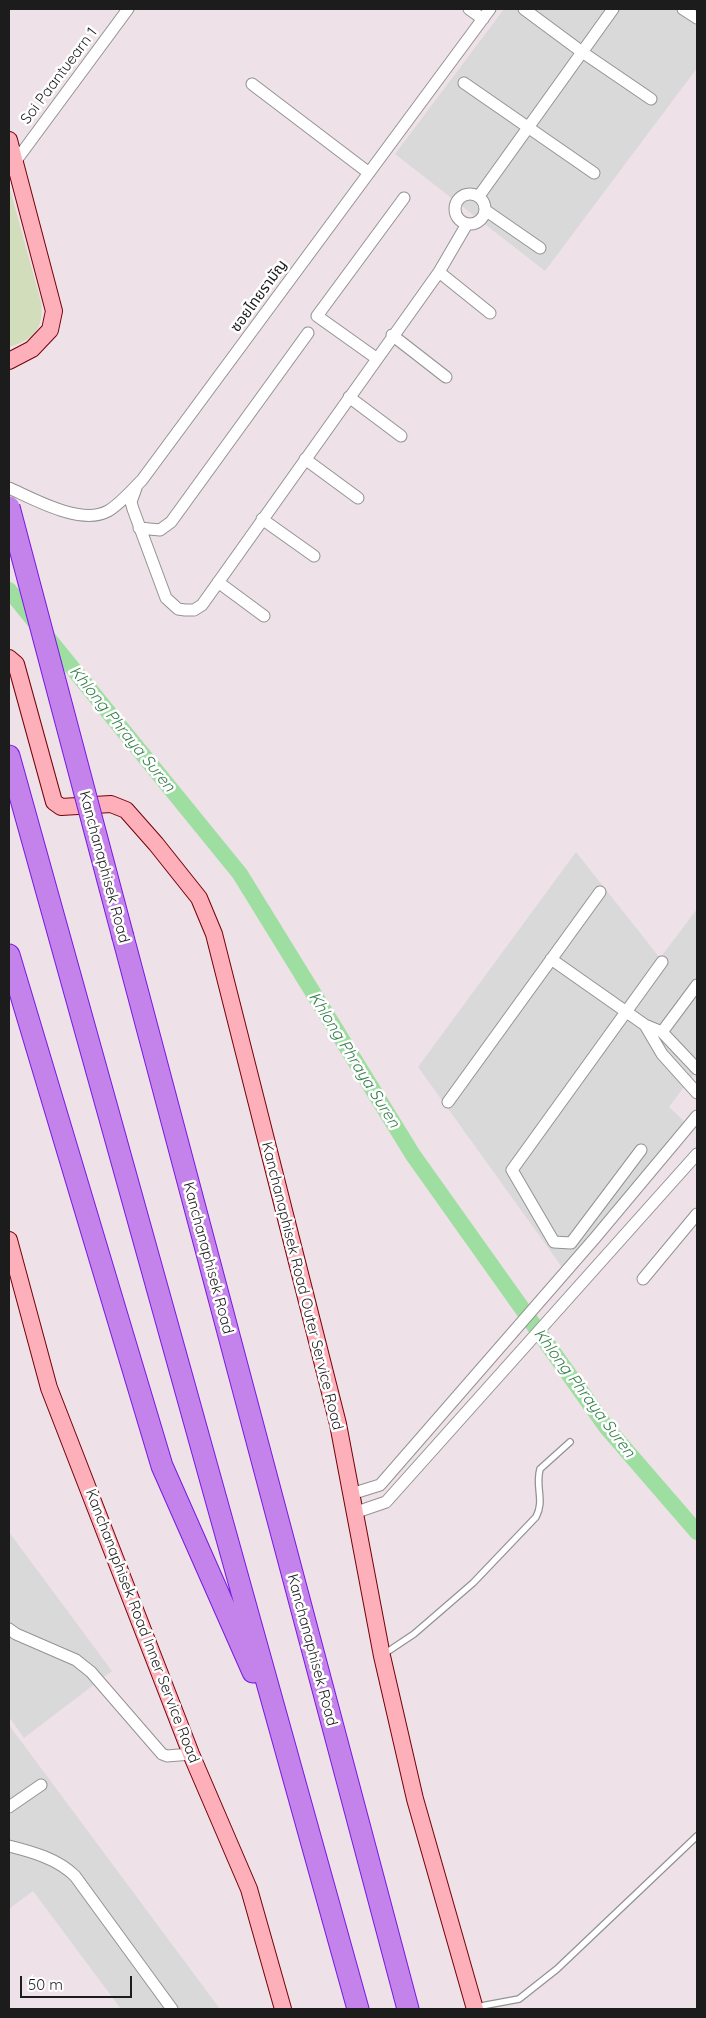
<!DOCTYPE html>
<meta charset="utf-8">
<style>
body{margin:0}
#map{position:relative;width:706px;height:2018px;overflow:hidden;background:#eee1e8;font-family:Quicksand,sans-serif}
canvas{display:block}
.frame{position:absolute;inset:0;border:10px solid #1c1c1c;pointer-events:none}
.scale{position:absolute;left:20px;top:1976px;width:112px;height:22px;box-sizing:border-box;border:2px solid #1c1c1c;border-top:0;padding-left:6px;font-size:15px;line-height:18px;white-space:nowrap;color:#1c1c1c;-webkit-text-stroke:4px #fff;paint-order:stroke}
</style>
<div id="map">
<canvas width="706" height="2018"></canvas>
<div class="frame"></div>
<div class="scale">50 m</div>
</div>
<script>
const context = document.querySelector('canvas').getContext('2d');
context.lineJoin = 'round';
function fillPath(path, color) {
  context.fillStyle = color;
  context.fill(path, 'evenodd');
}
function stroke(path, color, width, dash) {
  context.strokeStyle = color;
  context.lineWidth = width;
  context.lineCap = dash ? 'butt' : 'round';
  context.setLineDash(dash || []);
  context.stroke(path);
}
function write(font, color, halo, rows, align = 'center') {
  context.font = font + ' Quicksand,"Noto Sans Thai",sans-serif';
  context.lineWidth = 5;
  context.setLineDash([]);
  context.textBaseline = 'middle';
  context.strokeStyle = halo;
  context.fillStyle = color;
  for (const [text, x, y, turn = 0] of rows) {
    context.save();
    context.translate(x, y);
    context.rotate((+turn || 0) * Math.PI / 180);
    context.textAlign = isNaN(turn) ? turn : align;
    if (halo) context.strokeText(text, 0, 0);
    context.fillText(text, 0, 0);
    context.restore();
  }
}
fillPath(new Path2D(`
 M504,9h193v59l-152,203 -150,-117z
 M576,852l84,106 37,-49v161l-28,37 21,20 -126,143 -146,-203z
 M9,1532l103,139 -88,67 -15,-21z
 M9,1725l211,284h-99l-88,-118 -24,18z`), '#dad9da');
fillPath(new Path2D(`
 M9,186l32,116c3,27 -7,37 -32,45z`), '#d2ddbc');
stroke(new Path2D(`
 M9,590l231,284 173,281 194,273 90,104`), '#9edfa1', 16);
const service = new Path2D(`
 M384,1654l30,-20 59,-51 63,-66c9,-17 -1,-29 4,-48l30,-27
 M476,2007l43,-8 38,-30 140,-133`);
const minor = new Path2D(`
 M469,9l14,10
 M524,9l58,43 69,47
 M683,9l14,9
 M464,83l130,90
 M252,84l117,89
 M15,162l113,-153
 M455 209a15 15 0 1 1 30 0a15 15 0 1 1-30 0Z
 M479,196l134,-187
 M485,210l55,38
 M439,272l51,41
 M392,335l54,42
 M376,358l-59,-42 87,-118
 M349,397l52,39
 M305,459l53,39
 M9,488c25,11 72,38 99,23 12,-7 24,-21 34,-31l348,-471
 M136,488l-5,14 2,7 33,89 12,11 7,1h9l8,-5 237,-333 28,-48
 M262,519l52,37
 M139,528l21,2 11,-8 137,-189
 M218,582l46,34
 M551,959l94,66 17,7 35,37
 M645,1025l17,29 35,39
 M662,1032l35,-47
 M448,1102l152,-210
 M641,1150l-70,93 -17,-1 -42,-72 150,-208
 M643,1279l54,-65
 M351,1494l29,-9 215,-247 102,-122
 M354,1513l32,-11 311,-348
 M9,1629l7,5 60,26 15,12 71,82 5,2 24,-2
 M9,1807l32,-22
 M9,1846c24,6 49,13 66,30l97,133`);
const secondary = new Path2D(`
 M9,140l45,171 -4,19 -18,19 -23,12
 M9,658l7,6 38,138 7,5 50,-3 15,6 30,34 43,54 15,36 124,490 44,232 33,143 60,210
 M9,1240l40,148 142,366 58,135 34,120`);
const motorway = new Path2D(`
 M9,756l349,1253
 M123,937l285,1072
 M9,955l153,511 91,206`);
stroke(service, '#939393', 8);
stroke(minor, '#939393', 13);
stroke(secondary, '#760009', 18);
stroke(motorway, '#781ae0', 23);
stroke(service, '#fff', 5.5);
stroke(minor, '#fff', 11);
stroke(secondary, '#fdb0ba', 16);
stroke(motorway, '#c483eb', 21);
const motorwayBridge = new Path2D(`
 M9,507l114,430`);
stroke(motorwayBridge, '#781ae0', 23, []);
stroke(motorwayBridge, '#c483eb', 21);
write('15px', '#1c1c1c', '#fff', [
 ["Soi Paantuearn 1",59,76,-53],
 ["ซอยไทยรามัญ",259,296,-54],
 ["Kanchanaphisek Road",104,867,75],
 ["Kanchanaphisek Road",208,1258,75],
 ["Kanchanaphisek Road Outer Service Road",302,1286,76],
 ["Kanchanaphisek Road Inner Service Road",142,1626,69],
 ["Kanchanaphisek Road",312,1650,75]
]);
write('italic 16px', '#35804c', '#fff', [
 ["Khlong Phraya Suren",122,729,51],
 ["Khlong Phraya Suren",354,1060,58],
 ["Khlong Phraya Suren",584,1393,53]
]);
</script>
